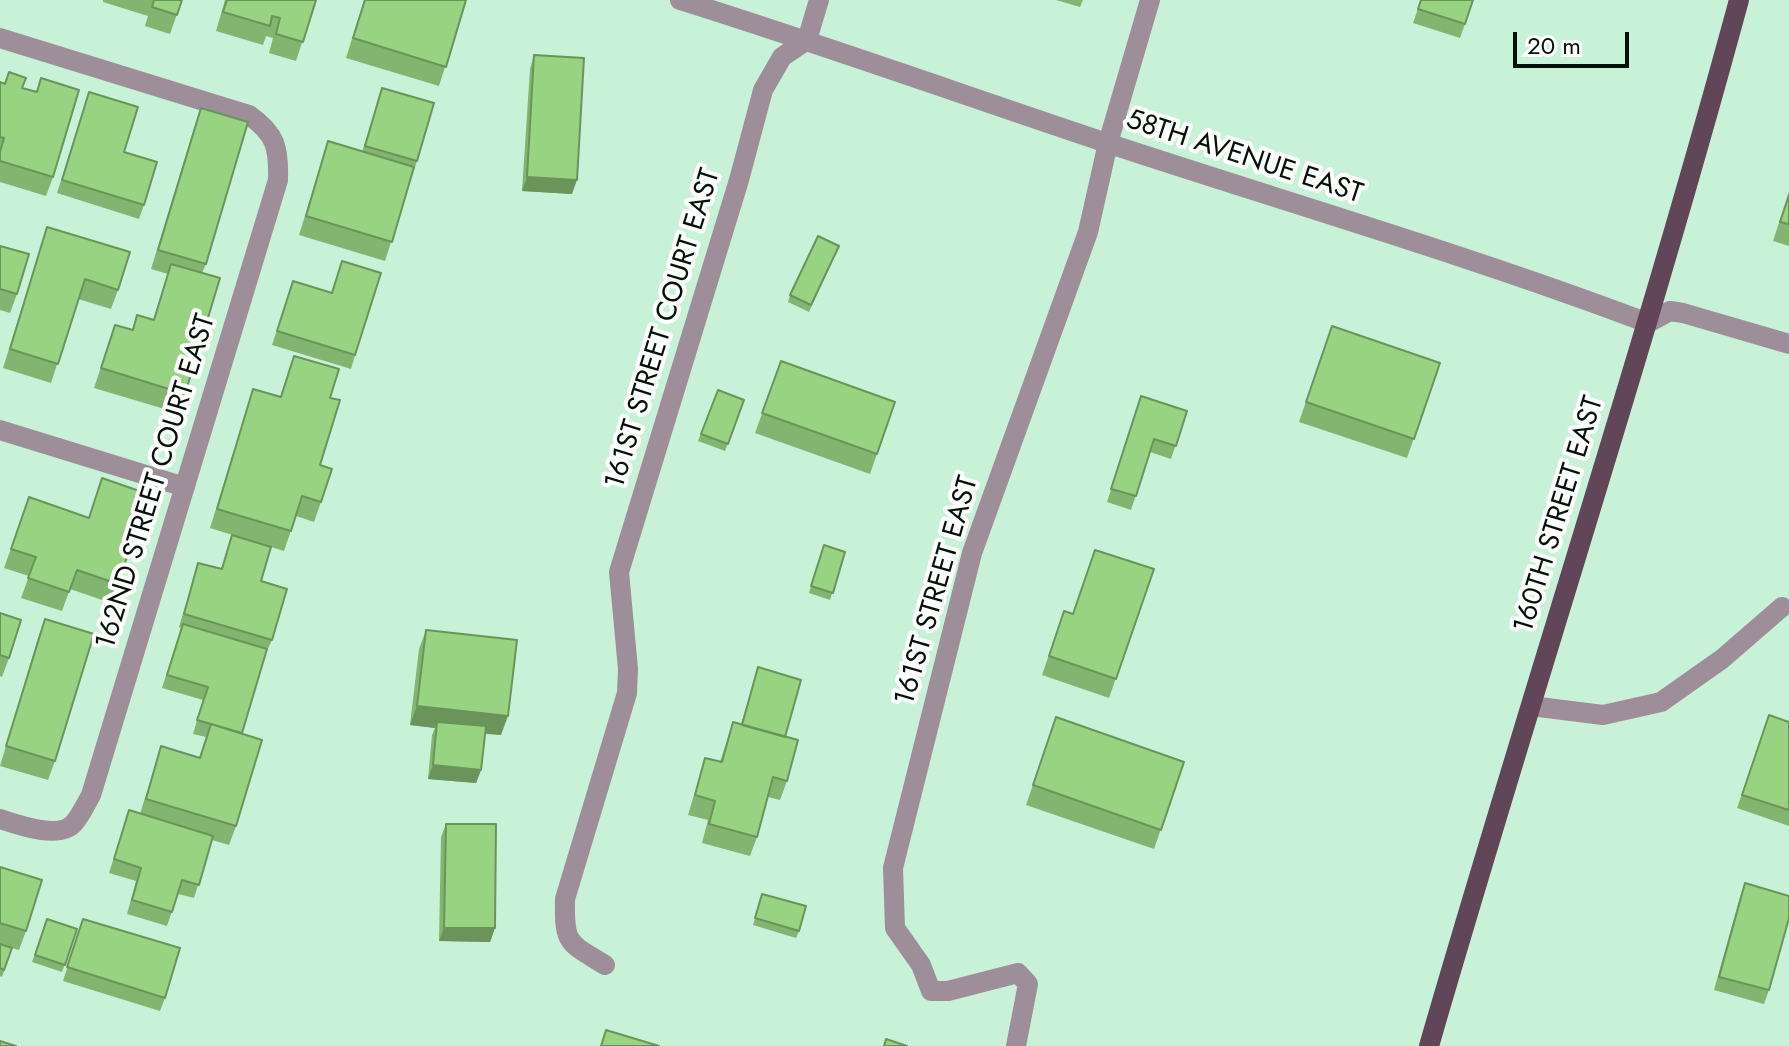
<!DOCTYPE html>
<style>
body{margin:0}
#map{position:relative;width:1789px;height:1046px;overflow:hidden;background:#c8f2d8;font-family:Jost,sans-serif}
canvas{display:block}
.scale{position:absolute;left:1513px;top:32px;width:116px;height:36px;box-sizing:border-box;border:4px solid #031109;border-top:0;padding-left:10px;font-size:24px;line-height:28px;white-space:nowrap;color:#031109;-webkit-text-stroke:6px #fff;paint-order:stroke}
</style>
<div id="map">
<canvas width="1789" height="1046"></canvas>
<div class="scale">20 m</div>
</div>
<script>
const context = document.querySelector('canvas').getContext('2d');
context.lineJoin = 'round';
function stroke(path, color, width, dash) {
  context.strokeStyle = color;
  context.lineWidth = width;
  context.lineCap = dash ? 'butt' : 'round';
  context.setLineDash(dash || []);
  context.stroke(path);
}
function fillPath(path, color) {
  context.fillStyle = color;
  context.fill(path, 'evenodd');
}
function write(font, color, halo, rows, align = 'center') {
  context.font = font + ' Jost,sans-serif';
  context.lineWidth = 8;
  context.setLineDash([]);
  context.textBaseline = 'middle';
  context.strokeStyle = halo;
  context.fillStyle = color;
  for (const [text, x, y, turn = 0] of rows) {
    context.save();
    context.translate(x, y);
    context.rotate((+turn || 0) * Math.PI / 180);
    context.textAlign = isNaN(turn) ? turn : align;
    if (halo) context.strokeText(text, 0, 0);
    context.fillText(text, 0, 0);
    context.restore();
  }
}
stroke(new Path2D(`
 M680,0c144,45 286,96 430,144 179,59 361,112 538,179l22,-12 13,2 106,31
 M0,38l249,77c27,19 30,33 29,65l-187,615c-5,9 -10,20 -17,28 -14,17 -56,2 -74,-4
 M0,430l185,57
 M1531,706l72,9 58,-13 61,-43 60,-52
 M605,965c-37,-23 -41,-20 -40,-66l62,-206 1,-24 -9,-97 120,-392 24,-90 19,-33 25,-17 12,-40
 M1016,1046l12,-62 -10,-11 -70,18h-17l-10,-26 -26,-37 -2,-60 79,-315 116,-321 20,-89 42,-143`), '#9e8e99', 20);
stroke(new Path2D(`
 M1429,1046c101,-349 215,-695 310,-1046`), '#614659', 20);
fillPath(new Path2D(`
 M103,0h79l-12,34 -25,-8 3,-10 -45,-14z
 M225,0h91l-20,61 -27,-8 4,-15 -7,-2 -3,9 -47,-14z
 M364,0h102l-27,86 -93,-28z
 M1056,0h27l-3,7z
 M1421,0l44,24 -5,14 -47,-15z
 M534,55l38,139 -50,-3 8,-122z
 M9,72l13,16 14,4 5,-14 12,99 -7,19 -46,-14v-100l4,1z
 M382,88l35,73 -32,100 -86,-26 29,-94 34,11z
 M89,92l35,60 20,53 -5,14 -82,-26z
 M201,108l5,156 -4,9 -17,121 -7,19 -84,-25 21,-63 17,5 5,-15 16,5 15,-46 -17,-5 43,-141z
 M1789,192v54l-16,-5z
 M47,227l71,63 -7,19 -33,-10 -27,84 -48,-15z
 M0,246l17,48 -7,19 -10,-3z
 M839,246l-30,66 -21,-10 2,-7z
 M342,261l13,94 -4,14 -79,-24 21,-64 38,12z
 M1325,345l115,18 -33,95 -108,-36z
 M294,356l36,42 -10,67 1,37 -7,20 -18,-6 -12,35 -74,-23 43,-139 27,8z
 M781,361l114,41 -25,72 -115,-41z
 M718,390l26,10 -19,51 -27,-10z
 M1141,396l46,15 -16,48 -21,-7 -19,58 -24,-8z
 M148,494l-37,109 -41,-14 -8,22 -41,-13 8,-22 -25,-8 25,-71 59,21z
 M232,535l29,46 11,59 -6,13 -24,81 -6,92 -7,19 -17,-5 -18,58 -16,-4 -11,32 -40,-12 9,-33 -27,-8 20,-63 11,4 21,-68 38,12 7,-21 -13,-3 10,-34 -41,-12 19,-60 -2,-1 19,-64 23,6z
 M824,545l21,7 -15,48 -21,-7z
 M1154,569l-45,129 -67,-23 22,-64 9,3z
 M0,613l9,45 -7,19 -2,-1z
 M45,619l10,142 -7,19 -48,-14 38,-128z
 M426,630l75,105 -16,-1 -4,36 -5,13 -48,-4 4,-44 3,-7 -25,-3 9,-76z
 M758,667l27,70 2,44 -7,19 -12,-3 -11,40 -7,19 -48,-13 6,-23 -20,-5 17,-57 15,4 13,-40 8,2z
 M1769,715l20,7v104l-52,-18z
 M1056,717l128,45 -30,87 -128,-44z
 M446,824l49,104 -5,14 -51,-1 2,-104z
 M0,867l26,64 -7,19 -7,-2 -10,29 -2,-1z
 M1745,883l24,107 -5,14 -50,-14 26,-93z
 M762,894l37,37 -3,7 -43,-13z
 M47,919l30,10 -15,43 -30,-10z
 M83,919l82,79 -5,13 -97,-30z`), '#82b56f');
fillPath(new Path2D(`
 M527,177l50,3 -5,14 -50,-3z
 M417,706l91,10 -7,19 -65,-7 1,-6 -2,6 -25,-3z
 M433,765l48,5 -5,13 -48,-4z
 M444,928h51l-5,14 -51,-1z`), '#6a945a');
const building = new Path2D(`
 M154,0h28l-5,15 -25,-8z
 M227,0h89l-13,42 -27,-8 4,-16 -8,-2 -2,10 -47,-14z
 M365,0h101l-20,67 -93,-29z
 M1421,0h52l-8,24 -47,-15z
 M534,55l50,3 -7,122 -50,-3z
 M9,72l17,6 -4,10 15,4 4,-14 38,12 -26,87 -53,-16v-9l4,-14 -4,-1v-55l5,2z
 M382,88l52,15 -17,58 -52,-15z
 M89,92l49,15 -14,45 33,10 -13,43 -82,-25z
 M201,108l47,14 -42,142 -48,-14z
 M328,141l86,26 -22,75 -86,-26z
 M1789,195v29l-9,-2z
 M47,227l83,25 -12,38 -33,-11 -27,85 -48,-15z
 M818,236l21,10 -28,59 -21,-10z
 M0,246l29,8 -12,40 -17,-5z
 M342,261l39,12 -26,82 -78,-24 16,-50 39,12z
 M171,264l49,14 -35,116 -84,-26 14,-43 18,5 4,-15 17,5z
 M1332,326l108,37 -26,76 -108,-37z
 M294,356l45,13 -9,29 10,2 -20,65 12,4 -11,33 -19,-6 -11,35 -74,-22 36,-120 28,8z
 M781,361l114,41 -18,52 -115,-41z
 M718,390l26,10 -16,44 -27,-10z
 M1141,396l46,15 -11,35 -22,-7 -18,57 -25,-7z
 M102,478l46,16 -30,90 -41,-14 -8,22 -41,-14 8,-21 -25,-8 18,-52 60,21z
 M232,535l39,12 -10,34 26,8 -15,51 -88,-26 14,-51 24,6z
 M824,545l21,7 -12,41 -22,-7z
 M1095,550l59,19 -38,110 -67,-23 15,-45 9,3z
 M0,613l21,7 -12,38 -9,-3z
 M45,619l49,15 -39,127 -49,-15z
 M183,624l84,25 -25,84 -45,-13 11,-33 -41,-12z
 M426,630l91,10 -9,76 -91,-10z
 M758,667l43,13 -16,57 -43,-12z
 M1769,715l20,7v88l-47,-15z
 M1056,717l128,45 -23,68 -128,-45z
 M437,722l49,4 -5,44 -48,-5z
 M733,722l65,18 -11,41 -14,-4 -16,60 -48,-13 6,-23 -20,-6 10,-37 17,4z
 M211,724l51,16 -26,86 -90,-27 15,-53 39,12z
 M129,810l84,26 -14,49 -17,-5 -10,32 -40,-12 9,-32 -27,-9z
 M446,824h50l-1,104h-51z
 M0,867l42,13 -16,51 -26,-8z
 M1745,883l44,13v22l-20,72 -50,-13z
 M762,894l44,12 -7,25 -44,-13z
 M47,919l30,10 -12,36 -30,-10z
 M83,919l97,29 -15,50 -98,-31z
 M0,944l12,4 -8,22 -4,-2z
 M606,1030l53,16h-58z
 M886,1039l21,7h-23z
 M0,1041l16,5h-16z`);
fillPath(building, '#97d381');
stroke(building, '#6a945a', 2);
write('28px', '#031109', '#fff', [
 ["58TH AVENUE EAST",1244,158,18],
 ["161ST STREET COURT EAST",664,329,-73],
 ["162ND STREET COURT EAST",157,482,-73],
 ["160TH STREET EAST",1560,515,-73],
 ["161ST STREET EAST",938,591,-74]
]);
</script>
